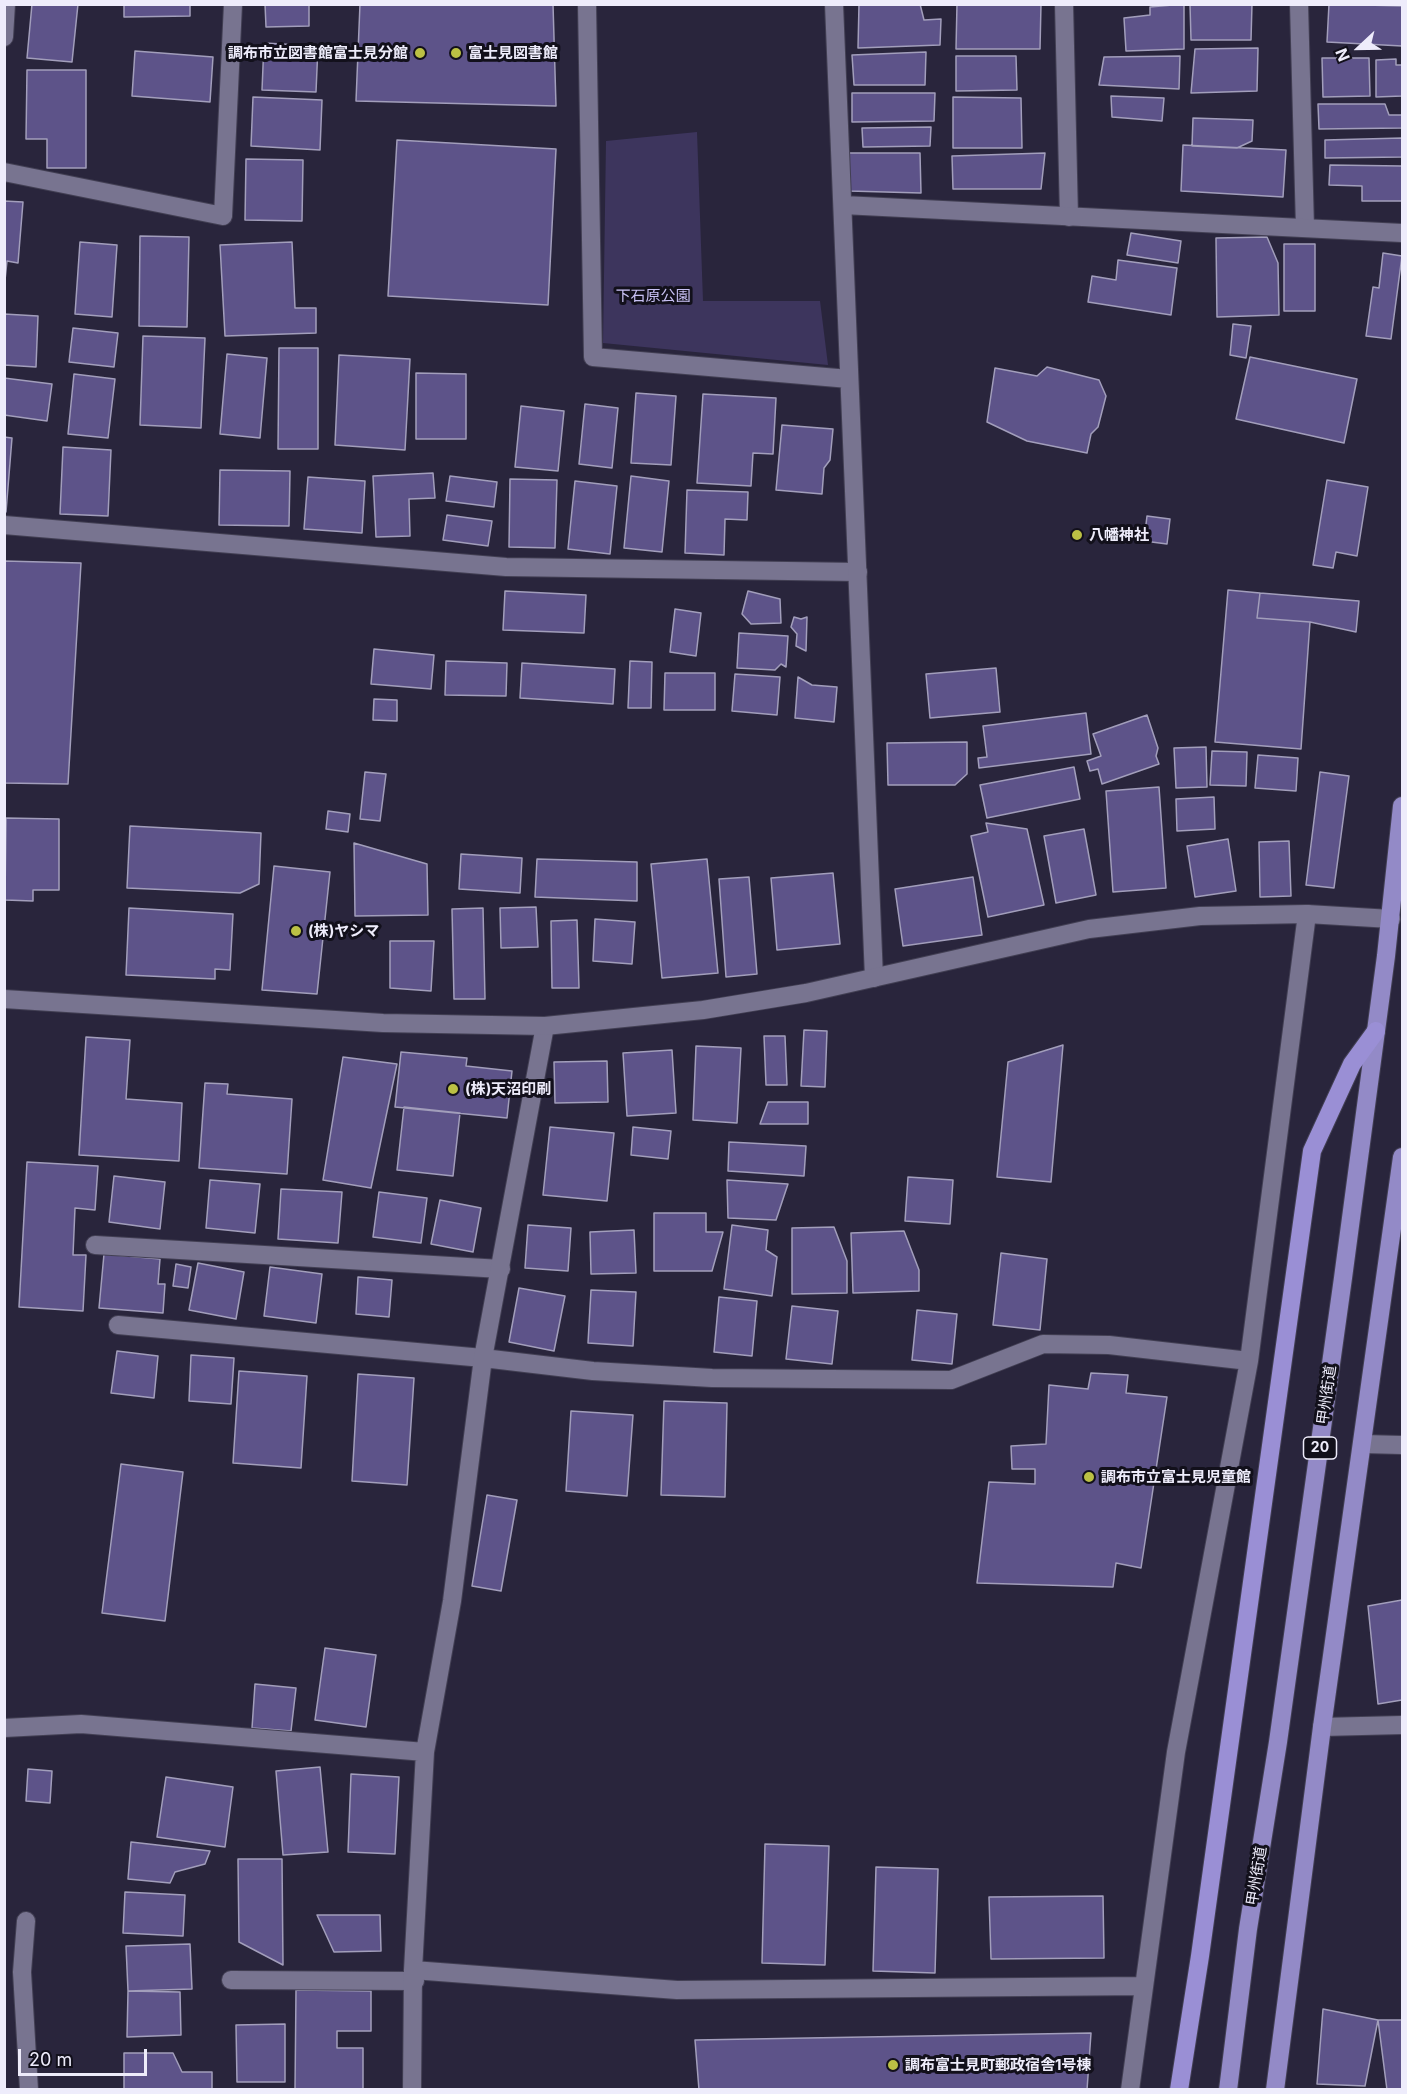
<!DOCTYPE html>
<meta charset="utf-8">
<style>
body{margin:0}
#map{position:relative;width:1407px;height:2094px;overflow:hidden;background:#29253c;font-family:Inter,sans-serif}
canvas{display:block}
.frame{position:absolute;inset:0;border:6px solid #eeecfb;pointer-events:none}
.north{position:absolute;left:1329px;top:18px;width:60px;height:60px;-webkit-text-stroke:4px #12101b;paint-order:stroke;rotate:248deg;font-size:16px;font-weight:700;line-height:24px;text-align:center;color:#eeecfb}
.north::after{content:'';display:block;margin:auto;width:21px;height:27px;background:#eeecfb;clip-path:polygon(50% 0,100% 100%,50% 72%,0 100%)}
.scale{position:absolute;left:18px;top:2049px;width:129px;height:27px;box-sizing:border-box;border:3px solid #eeecfb;border-top:0;padding-left:8px;font-size:18px;line-height:21px;white-space:nowrap;color:#eeecfb;-webkit-text-stroke:4px #12101b;paint-order:stroke}
</style>
<div id="map">
<canvas width="1407" height="2094"></canvas>
<div class="frame"></div>
<div class="north">N</div>
<div class="scale">20 m</div>
</div>
<script>
const context = document.querySelector('canvas').getContext('2d');
context.lineJoin = 'round';
function fillPath(path, color) {
  context.fillStyle = color;
  context.fill(path, 'evenodd');
}
function stroke(path, color, width, dash) {
  context.strokeStyle = color;
  context.lineWidth = width;
  context.lineCap = dash ? 'butt' : 'round';
  context.setLineDash(dash || []);
  context.stroke(path);
}
function write(font, color, halo, rows, align = 'center') {
  context.font = font + ' Inter,"Noto Sans JP",sans-serif';
  context.lineWidth = 6;
  context.setLineDash([]);
  context.textBaseline = 'middle';
  context.strokeStyle = halo;
  context.fillStyle = color;
  for (const [text, x, y, turn = 0] of rows) {
    context.save();
    context.translate(x, y);
    context.rotate((+turn || 0) * Math.PI / 180);
    context.textAlign = isNaN(turn) ? turn : align;
    if (halo) context.strokeText(text, 0, 0);
    context.fillText(text, 0, 0);
    context.restore();
  }
}
fillPath(new Path2D(`
 M697,132l6,169h117l8,64 -225,-22 3,-202z`), '#3d355d');
const building = new Path2D(`
 M32,4h46l-6,58 -45,-4z
 M124,4h66v12l-66,1z
 M265,4h44v22l-43,1z
 M360,4h193l3,102 -200,-5z
 M859,4h61l4,16 17,-1 -1,26 -82,3z
 M957,4h84l-1,45h-84z
 M1184,4v45l-58,2 -2,-33 26,-3v-8z
 M1190,4h62l-1,36h-60z
 M1329,4l73,2v40l-75,-4z
 M264,43l54,3 -2,46 -54,-2z
 M1258,48l-1,43 -66,2 4,-44z
 M135,51l78,6 -3,45 -78,-6z
 M926,52l-1,33h-71l-2,-30z
 M956,56h60l1,34 -61,1z
 M1180,56l-1,33 -80,-4 5,-28z
 M1322,58h47l1,38 -47,1z
 M1396,59v6h6v31l-26,1v-37z
 M27,70h59v98h-39v-29h-21z
 M852,93h83l-1,28 -82,1z
 M1111,96l53,2 -2,23 -50,-4z
 M253,97l69,3 -2,50 -69,-4z
 M953,97l68,1 1,50h-69z
 M1318,104h67l4,11h13v13l-83,1z
 M1193,118l60,2 -1,21 -15,7 -45,-2z
 M931,127l-1,19 -67,1 -1,-19z
 M1402,138v19l-77,1v-18z
 M397,140l159,9 -8,156 -160,-9z
 M1183,145l103,5 -3,47 -102,-6z
 M849,153h71l1,40 -72,-2z
 M1045,153l-4,36h-88l-1,-33z
 M246,159l57,1 -1,61 -57,-1z
 M1330,165l72,1v35h-40v-15l-33,-1z
 M4,201l19,1 -5,61 -11,-2 -3,29z
 M1131,233l50,8 -3,22 -51,-8z
 M140,236l49,1 -2,90 -48,-1z
 M1267,237l11,26 1,52 -62,2 -1,-79z
 M80,242l37,3 -5,72 -37,-3z
 M292,242l3,66h21v25l-91,3 -5,-91z
 M1284,244h31v67h-31z
 M1383,253l19,3 -11,83 -25,-3 7,-49 6,1z
 M1118,260l59,8 -6,47 -83,-13 4,-26 24,4z
 M4,314l34,2 -2,51 -32,-2z
 M1233,324l18,2 -5,32 -16,-3z
 M73,328l45,5 -4,34 -45,-5z
 M143,336l62,2 -4,90 -61,-3z
 M279,348h39v101h-40z
 M227,354l40,4 -7,80 -40,-4z
 M339,355l71,4 -5,91 -70,-5z
 M1250,357l107,22 -13,64 -108,-24z
 M1047,367l52,13 7,16 -8,31 -7,7 -4,19 -60,-12 -40,-19 8,-54 42,8z
 M416,373l50,1v65h-50z
 M74,374l41,5 -7,59 -40,-4z
 M4,378l48,6 -5,37 -43,-6z
 M636,393l40,3 -5,69 -40,-2z
 M703,394l73,4 -3,56 -20,-1 -2,33 -54,-3z
 M585,404l33,4 -6,60 -33,-4z
 M521,406l43,5 -6,60 -43,-4z
 M782,425l51,4 -3,31 -6,8 -2,26 -46,-4z
 M4,437l8,1 -6,74h-2z
 M63,447l48,3 -3,66 -48,-2z
 M220,470l70,1 -1,55 -70,-1z
 M433,473l2,25 -26,1 1,37 -34,1 -3,-61z
 M450,476l47,6 -3,25 -48,-6z
 M631,476l38,5 -7,71 -38,-4z
 M308,477l57,4 -3,52 -58,-4z
 M510,479l47,1 -2,68 -46,-1z
 M1327,480l41,7 -11,69 -21,-4 -3,16 -20,-3z
 M575,481l42,5 -7,68 -42,-5z
 M687,490l61,2 -1,28 -22,-1 -1,36 -39,-2z
 M447,515l45,6 -4,25 -45,-6z
 M1147,516l23,3 -3,25 -23,-3z
 M4,561l77,2 -13,221 -64,-1z
 M1228,590l32,3 -3,25 53,4 -9,127 -86,-7z
 M505,591l81,4 -2,38 -81,-3z
 M748,591l32,8 1,24 -30,1 -9,-10z
 M1260,593l99,8 -3,31 -46,-10 -53,-4z
 M675,609l26,4 -5,43 -26,-4z
 M794,617l7,2 6,-2 -1,34 -10,-5 1,-12 -6,-7z
 M739,633l49,3 -2,31 -5,-3 -6,6 -38,-2z
 M374,649l60,6 -3,34 -60,-5z
 M446,661l61,2 -1,33 -61,-1z
 M630,661l22,1 -1,46h-23z
 M522,663l93,6 -2,35 -93,-6z
 M996,668l4,44 -70,6 -4,-44z
 M665,673h50v37h-51z
 M735,674l45,3 -3,38 -45,-4z
 M798,677l14,8 25,2 -3,35 -39,-4z
 M374,699l23,1v21l-24,-1z
 M1086,713l5,41 -112,14 -1,-10 9,-1 -4,-31z
 M1147,715l11,33 -2,8 3,8 -57,20 -4,-15 -8,2 -3,-10 14,-5 -8,-22z
 M967,742v32l-12,11h-67l-1,-42z
 M1206,747l1,40 -31,1 -2,-40z
 M1212,751l35,1 -1,34 -36,-1z
 M1258,755l40,3 -2,33 -41,-3z
 M1074,767l6,32 -93,19 -7,-33z
 M365,772l21,2 -6,47 -20,-2z
 M1320,772l29,4 -15,112 -28,-3z
 M1159,787l7,101 -53,4 -7,-101z
 M1214,797l1,32 -38,2 -1,-32z
 M328,811l22,3 -2,18 -22,-3z
 M6,818l53,1v71h-26v11l-28,-1z
 M986,823l41,6 17,76 -56,12 -17,-81 17,-4z
 M130,826l131,7 -2,51 -19,9 -113,-5z
 M1084,829l12,66 -40,8 -12,-67z
 M1228,839l8,52 -41,6 -8,-51z
 M1289,841l2,55 -31,1 -1,-55z
 M354,843l73,21 1,51 -73,1z
 M461,854l61,4 -2,35 -61,-4z
 M537,859l100,3v39l-102,-4z
 M707,859l11,114 -56,5 -11,-114z
 M274,866l56,6 -13,122 -55,-4z
 M833,873l7,71 -63,6 -6,-72z
 M749,877l8,97 -31,3 -7,-98z
 M973,877l9,58 -79,11 -8,-57z
 M536,907l2,40 -37,1 -1,-40z
 M129,908l104,6 -3,56 -15,-1v10l-89,-4z
 M483,908l2,91h-31l-2,-90z
 M595,919l40,3 -3,42 -39,-3z
 M577,920l2,68h-27l-1,-67z
 M390,941h44l-3,50 -41,-3z
 M804,1030l23,1 -2,56 -24,-1z
 M764,1036h21l2,49h-21z
 M86,1037l44,3 -4,59 56,4 -3,58 -100,-6z
 M1063,1045l-12,137 -54,-5 11,-115z
 M696,1046l45,2 -4,75 -44,-3z
 M672,1050l4,63 -49,3 -4,-63z
 M401,1052l66,6 -1,8 46,5 -5,47 -112,-11z
 M343,1057l54,7 -26,124 -48,-8z
 M607,1061l1,41 -53,1 -1,-41z
 M205,1083l23,1 -1,10 65,5 -5,75 -88,-6z
 M768,1102h40v22h-48z
 M404,1107l56,6 -7,63 -56,-6z
 M550,1127l64,6 -7,68 -64,-6z
 M633,1127l38,4 -3,28 -37,-4z
 M729,1142l77,4 -2,30 -76,-5z
 M27,1162l71,4 -3,44 -20,-2 -2,47h13l-3,56 -64,-4z
 M114,1176l51,6 -5,47 -51,-7z
 M908,1177l45,3 -3,44 -45,-3z
 M210,1180l50,4 -5,49 -49,-5z
 M727,1180l61,4 -12,36 -48,-2z
 M281,1189l61,3 -4,51 -60,-4z
 M379,1192l48,6 -6,45 -48,-6z
 M440,1200l41,8 -8,44 -42,-8z
 M654,1213h52v19h17l-11,39h-58z
 M528,1225l43,3 -3,43 -43,-3z
 M732,1225l36,5 -2,20 11,7 -5,39 -48,-7z
 M834,1227l13,34v32l-55,1v-66z
 M634,1230l2,43 -45,1 -1,-42z
 M904,1231l15,39v21l-66,2 -2,-60z
 M1001,1253l46,6 -7,71 -47,-5z
 M104,1254l56,5 -2,25h7l-2,29 -64,-5z
 M198,1263l46,9 -8,47 -47,-9z
 M176,1264l15,3 -3,21 -15,-2z
 M270,1267l52,7 -6,49 -52,-7z
 M358,1277l34,3 -3,37 -33,-3z
 M519,1288l46,8 -11,55 -45,-9z
 M591,1290l45,2 -3,54 -45,-3z
 M719,1297l38,4 -5,55 -38,-4z
 M792,1306l46,5 -6,53 -46,-5z
 M917,1310l40,4 -5,50 -40,-4z
 M117,1351l41,5 -4,42 -43,-5z
 M191,1355l43,3 -3,46 -42,-3z
 M239,1371l68,5 -6,92 -68,-5z
 M1091,1373l37,2 -2,18 41,4 -26,171 -25,-5 -3,24 -136,-4 12,-101 46,2v-15h-23l-1,-23 35,-2 3,-59 39,4z
 M358,1374l56,4 -7,107 -55,-4z
 M664,1401l63,2 -2,94 -64,-2z
 M571,1411l62,4 -6,81 -61,-5z
 M121,1464l62,8 -18,149 -63,-8z
 M487,1495l30,5 -16,91 -29,-5z
 M1402,1600v100l-24,4 -10,-98z
 M325,1648l51,7 -10,72 -51,-7z
 M255,1684l41,4 -5,43 -39,-3z
 M320,1767l8,85 -45,3 -7,-84z
 M28,1769l24,2 -2,32 -24,-2z
 M351,1774l48,3 -4,77 -47,-2z
 M166,1777l67,10 -8,60 -68,-10z
 M131,1842l79,9 -5,13 -30,8 -5,11 -42,-4z
 M765,1844l64,2 -4,119 -63,-2z
 M238,1859h44l1,106 -44,-23z
 M876,1867l62,2 -3,104 -62,-2z
 M125,1892l60,3 -2,41 -60,-3z
 M1103,1896l1,62 -113,1 -2,-62z
 M317,1915h63l1,36 -47,1z
 M190,1944l2,45 -64,2 -2,-45z
 M296,1990l75,1v40h-34v17h26v42h-68z
 M128,1991l52,1 1,43 -54,2z
 M1323,2009l55,11 -13,66 -48,-2z
 M1378,2020h24v70h-15z
 M285,2024v58h-48l-1,-57z
 M1091,2033l-4,57h-388l-4,-50z
 M124,2053h49l9,19h30v18h-88z`);
fillPath(building, '#5d5389');
stroke(building, '#a29ebb', 1.5);
const service = new Path2D(`
 M1064,4l5,213
 M1299,4l6,224
 M4,37l2,-33
 M4,172l219,44 10,-212
 M4,525l502,42 352,5
 M95,1245l406,24
 M118,1325l365,33
 M1322,1727l80,-2
 M231,1980l184,1`);
const minor = new Path2D(`
 M587,4l6,353 256,22
 M834,4l40,974
 M843,205l559,28
 M483,1358l110,13 119,7 239,2 92,-36 66,1 140,16
 M1363,1444l39,1
 M4,1728l77,-4 344,28
 M26,1921l-4,51 7,118
 M413,1970l264,20 467,-4
 M412,2090l1,-120 12,-218 27,-151 31,-243 62,-332
 M1130,2090l46,-338 73,-391 58,-447`);
const tertiary = new Path2D(`
 M4,999l379,24 162,3 158,-16 103,-17 283,-64 111,-13 107,-2 84,5`);
const trunk = new Path2D(`
 M1228,2090l20,-161 30,-187 65,-464 43,-322 16,-150
 M1275,2090l47,-363 80,-570`);
const motorway = new Path2D(`
 M1179,2090l21,-134 112,-805 40,-87 24,-33`);
stroke(service, '#423f53', 20);
stroke(minor, '#423f53', 20);
stroke(tertiary, '#423f53', 20);
stroke(trunk, '#423f53', 20);
stroke(motorway, '#423f53', 20);
stroke(service, '#787490', 18);
stroke(minor, '#787490', 18);
stroke(tertiary, '#787490', 18);
stroke(trunk, '#938ac7', 18);
stroke(motorway, '#9a8fd5', 18);
for (const [x, y, r, color] of [
 [420,53,6,"#bbc044"],
 [456,53,6,"#bbc044"],
 [1077,535,6,"#bbc044"],
 [296,931,6,"#bbc044"],
 [453,1089,6,"#bbc044"],
 [1089,1477,6,"#bbc044"],
 [893,2065,6,"#bbc044"]
]) {
  const dot = new Path2D();
  dot.arc(x, y, r, 0, 2 * Math.PI);
  context.fillStyle = color;
  context.fill(dot);
  stroke(dot, '#12101b', 2);
}
for (const [x, y, w] of [
 [1320,1448,33]
]) {
  const box = new Path2D();
  box.roundRect(x - w / 2, y - 11, w, 22, 4.5);
  context.fillStyle = '#12101b';
  context.fill(box);
  stroke(box, '#eeecfb', 1.5);
}
write('bold 14px', '#eeecfb', null, [
 ["20",1320,1448]
]);
write('bold 15px', '#eeecfb', '#12101b', [
 ["調布市立図書館富士見分館",408,53,"right"],
 ["富士見図書館",468,53],
 ["八幡神社",1089,535],
 ["(株)ヤシマ",308,931],
 ["(株)天沼印刷",465,1089],
 ["調布市立富士見児童館",1101,1477],
 ["調布富士見町郵政宿舎1号棟",905,2065]
], 'left');
write('15px', '#c9c2f5', '#12101b', [
 ["下石原公園",653,296]
]);
write('15px', '#eeecfb', '#12101b', [
 ["甲州街道",1327,1395,-82],
 ["甲州街道",1257,1876,-81]
]);
</script>
